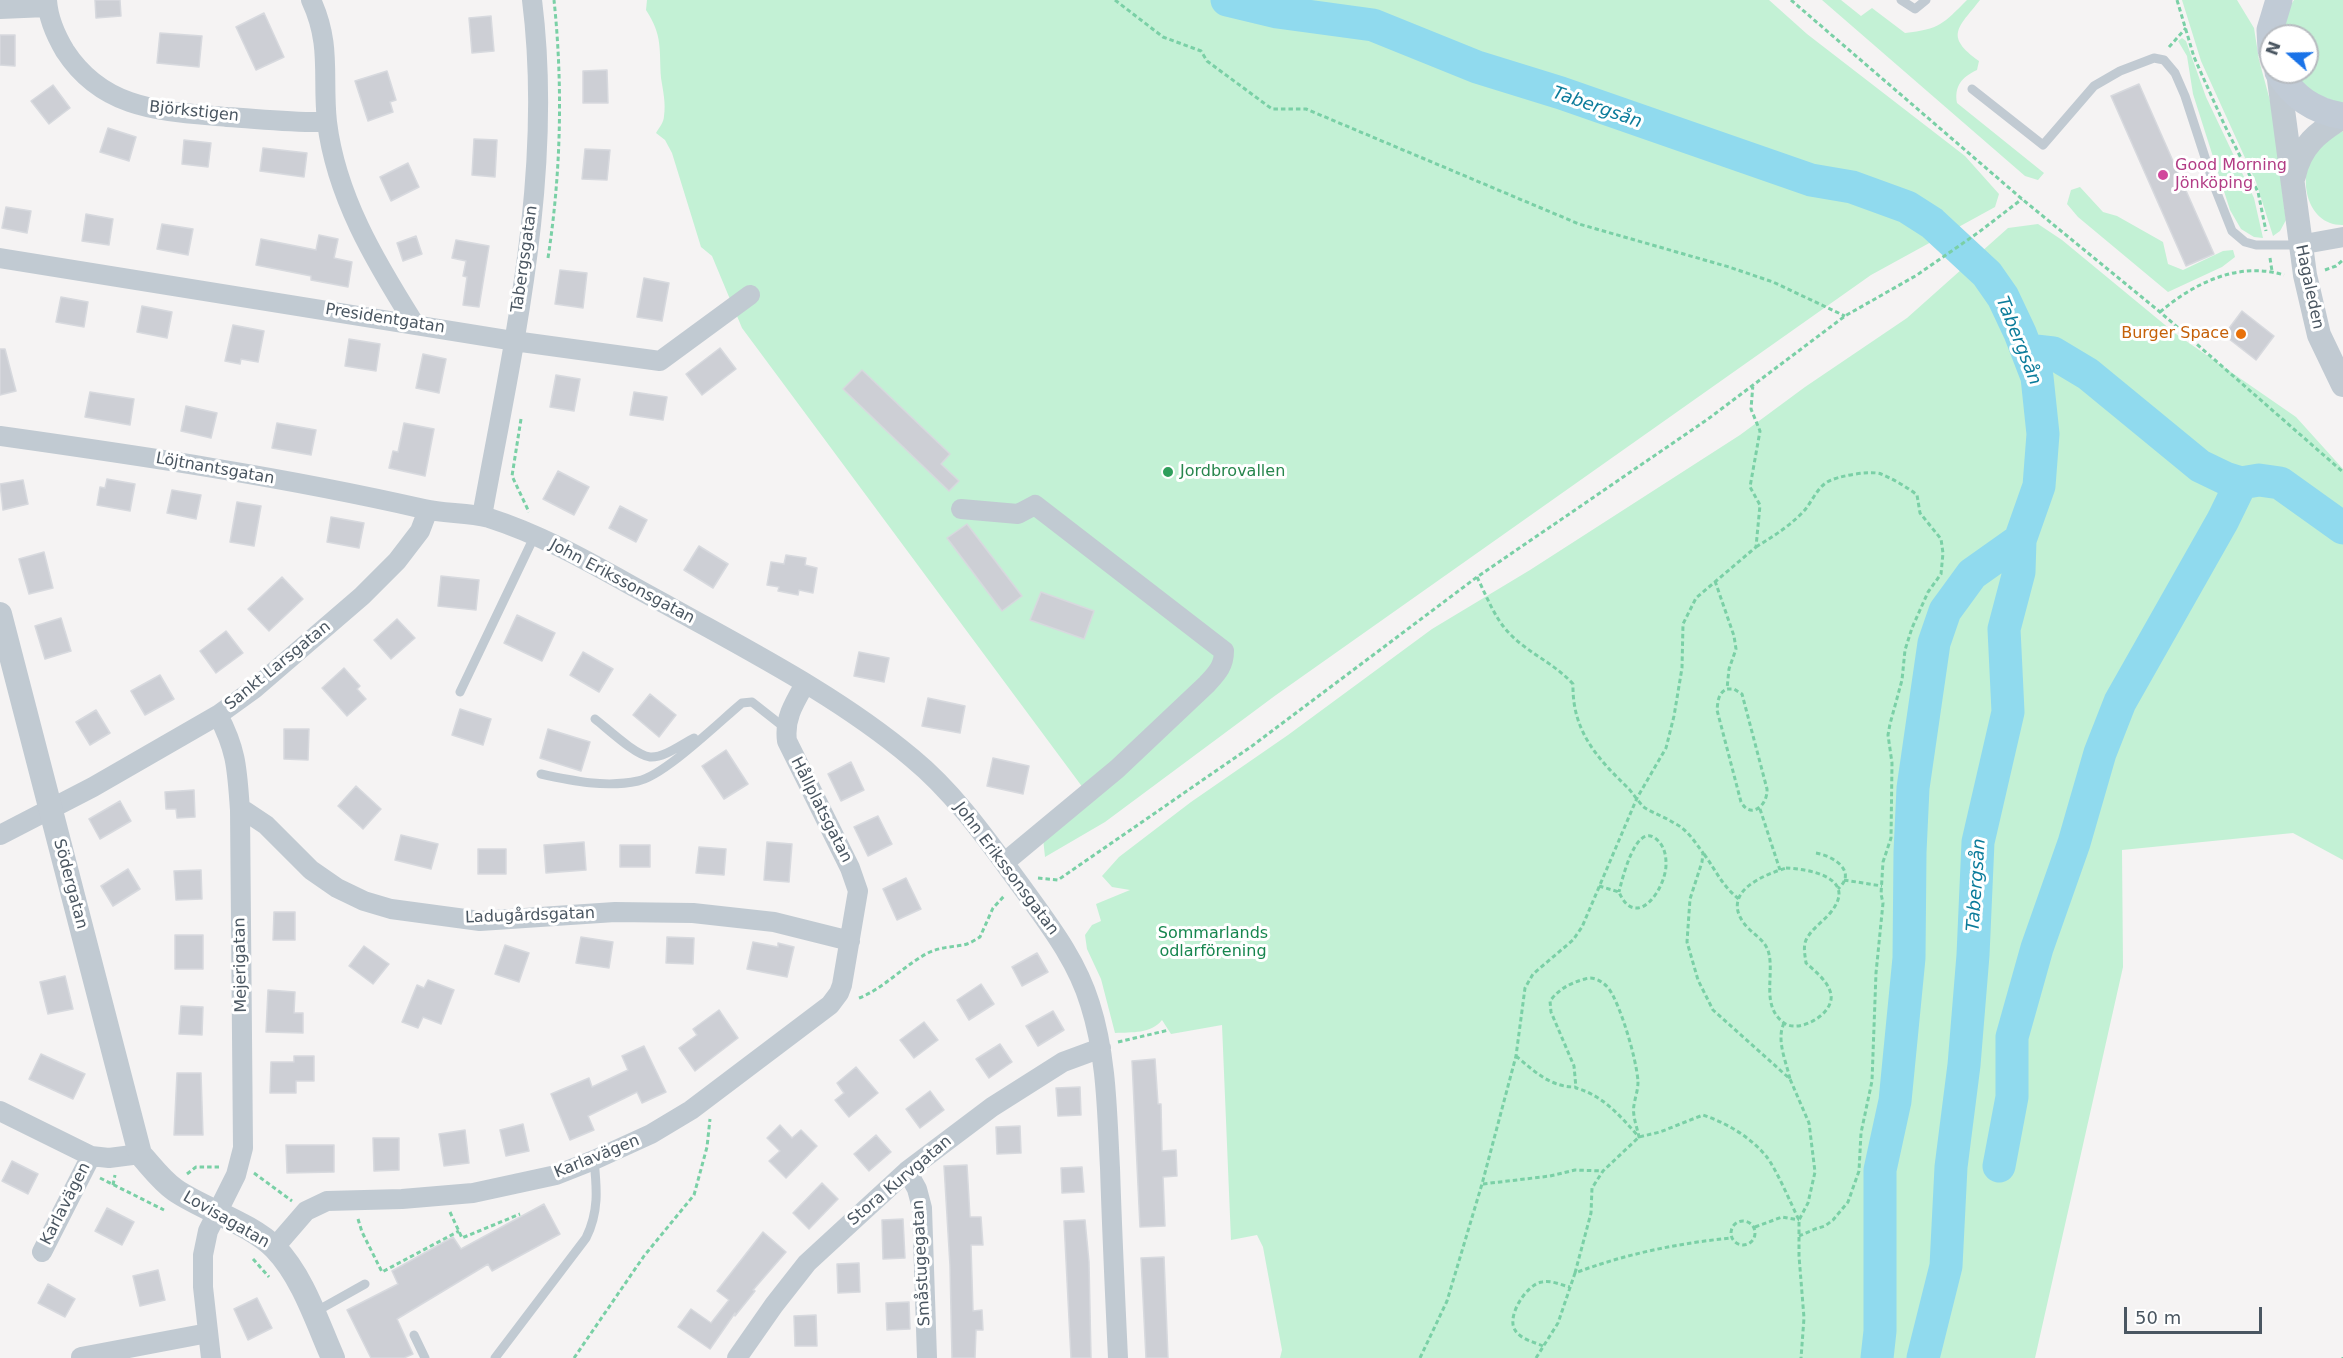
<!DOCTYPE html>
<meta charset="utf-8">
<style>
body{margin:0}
#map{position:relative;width:2343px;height:1358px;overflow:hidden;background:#f5f3f3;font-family:"DejaVu Sans",sans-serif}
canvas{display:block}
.north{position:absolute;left:2259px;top:24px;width:60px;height:60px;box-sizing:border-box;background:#fff;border:2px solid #b7bbc0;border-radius:50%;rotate:290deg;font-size:16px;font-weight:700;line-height:24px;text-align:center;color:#4a5661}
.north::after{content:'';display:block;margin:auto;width:21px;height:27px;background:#1a73e8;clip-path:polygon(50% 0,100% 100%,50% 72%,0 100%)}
.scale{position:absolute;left:2124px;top:1307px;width:138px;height:27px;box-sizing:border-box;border:3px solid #4a5661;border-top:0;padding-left:8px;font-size:18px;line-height:21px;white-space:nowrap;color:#4a5661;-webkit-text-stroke:4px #fff;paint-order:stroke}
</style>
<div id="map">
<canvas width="2343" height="1358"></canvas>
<div class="north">N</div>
<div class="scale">50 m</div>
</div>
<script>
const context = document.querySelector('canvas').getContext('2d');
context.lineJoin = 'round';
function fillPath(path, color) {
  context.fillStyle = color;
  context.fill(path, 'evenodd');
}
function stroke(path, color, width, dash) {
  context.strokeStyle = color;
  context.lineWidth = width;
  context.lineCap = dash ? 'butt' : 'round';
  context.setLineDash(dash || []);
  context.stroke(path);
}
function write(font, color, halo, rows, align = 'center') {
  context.font = font + ' "DejaVu Sans",sans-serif';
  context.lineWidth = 6;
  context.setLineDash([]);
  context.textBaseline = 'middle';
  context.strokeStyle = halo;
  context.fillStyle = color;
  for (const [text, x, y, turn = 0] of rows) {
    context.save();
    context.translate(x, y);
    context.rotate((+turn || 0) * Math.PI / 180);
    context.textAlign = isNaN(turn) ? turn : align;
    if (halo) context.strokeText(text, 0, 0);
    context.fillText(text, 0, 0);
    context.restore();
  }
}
fillPath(new Path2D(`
 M647,0h1122l38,34 158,122 34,38 -4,13 -124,68 -595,420 -171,127 -60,35 -2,-19 49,-38 -350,-472 -30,-72 -11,-9 -29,-94 -7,-13 -9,-7c3,-5 8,-11 8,-17 2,-13 -1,-25 -3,-38 -2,-29 2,-42 -15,-68z
 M1822,0h19l20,16 11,-8 33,25c35,-4 38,-9 62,-33h13c-22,28 -36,36 -1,61l-2,9c-15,7 -23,16 -20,33l87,70 -6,7 -13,-4z
 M2182,0h55l17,28 5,32 13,48 14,112 -6,11 -7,5 -17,-54 -55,-121z
 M2294,0h49v104l-34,-12 -17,-20h15v-36h-25l5,-25z
 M2182,38l4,3 20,56 48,101 9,40 -9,-1 -13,-8 -11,-19 -37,-116 -6,-38 -9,-15z
 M2343,131v94c-37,1 -47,-50 -27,-75 6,-8 18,-14 27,-19z
 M2080,187l23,25 14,4 46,26 5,22 15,6 40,-19 10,-1 2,7 -13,10 -54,25 -90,-75 -11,-13 4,-14z
 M2038,224l24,16 114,94 120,83 47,52v391l-50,-27 -171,17 1,117 -88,391h-755l2,-8 -19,-103 -6,-12 -26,5 -9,-215 -51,9 -9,-14c-11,14 -30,12 -47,13l-14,-54 -14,-30 -2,-14 7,-10 9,-4 -5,-17 34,-14 -18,-3 -10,-11 17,-19 72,-55 97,-67 144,-106 98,-59 210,-135 65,-48 102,-69 101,-90z`), '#c3f1d5');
stroke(new Path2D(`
 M1227,0l50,12 96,13 104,42 84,26 250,87 41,7 55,20 25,16 55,51 16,23 17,36 17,44 6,57 -4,52 -19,54 -1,32 -15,57 4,83 -30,130 -5,113 -9,110 -13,102 -5,99 -23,92
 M2027,350l26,3 35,21 112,92 25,12 16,5 18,-3 21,3 63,45
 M1999,1166l13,-69v-60l25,-89 37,-105 26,-90 20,-51 103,-182 18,-37
 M1877,1358l3,-27v-161l15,-69 14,-143 1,-106 3,-64 21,-145 11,-32 27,-37 48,-34`), '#90daee', 33);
const building = new Path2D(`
 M95,0h25l1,16 -25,2z
 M264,13l20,44 -28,13 -20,-43z
 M491,16l3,35 -22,2 -3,-35z
 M160,33l42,3 -3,31 -42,-4z
 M0,35h15v31l-15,-1z
 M607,70l1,33h-25v-32z
 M387,71l9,29 -6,2 3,10 -25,9 -13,-40z
 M2139,84l75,170 -28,12 -75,-170z
 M53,85l17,23 -21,16 -18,-23z
 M108,128l28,9 -7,24 -29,-9z
 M474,139l23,1 -2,37 -23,-2z
 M184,140l27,3 -3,24 -26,-3z
 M263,148l44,5 -3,24 -44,-6z
 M585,149l25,1 -3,30 -25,-1z
 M408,163l11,24 -28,14 -11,-24z
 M6,207l25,4 -4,22 -25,-5z
 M86,214l27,5 -4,26 -27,-4z
 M162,224l31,5 -5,26 -31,-6z
 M319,235l19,4 -4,19 18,4 -4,25 -37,-7v-4l-55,-11 5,-26 55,11z
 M416,236l6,18 -19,7 -6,-18z
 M456,240l33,6 -10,61 -16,-2 4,-28 -4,-1 3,-15 -14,-3z
 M560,270l27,3 -4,35 -28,-4z
 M644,278l25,5 -7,38 -25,-4z
 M61,297l27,5 -4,25 -28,-5z
 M142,306l30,6 -5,26 -30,-6z
 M2242,311l32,25 -18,24 -32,-25z
 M233,325l31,6 -6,31 -17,-3 -1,5 -15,-3z
 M349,339l31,5 -4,27 -31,-5z
 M720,348l16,21 -34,26 -16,-21z
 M0,349h5l11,42 -16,4z
 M423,354l23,5 -7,34 -23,-5z
 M862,370l88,84 -9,10 18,17 -10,10 -106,-102z
 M556,375l24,4 -6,32 -24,-4z
 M90,392l44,7 -4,26 -45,-8z
 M634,392l33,5 -4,23 -33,-5z
 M186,406l31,7 -6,25 -30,-7z
 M277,423l39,7 -5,25 -39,-7z
 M404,423l30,6 -9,47 -36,-8 4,-17 5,1z
 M558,471l31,16 -15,28 -31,-16z
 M107,479l28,5 -5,27 -33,-6 3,-18 5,1z
 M23,480l5,24 -25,6 -3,-26z
 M172,490l29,5 -5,24 -29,-6z
 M237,502l24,4 -7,40 -24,-4z
 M620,506l27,14 -11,22 -27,-14z
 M331,517l33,6 -5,25 -32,-6z
 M967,524l55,72 -20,15 -55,-73z
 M699,546l29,18 -15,24 -29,-18z
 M44,552l9,36 -24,6 -10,-35z
 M786,555l20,3 -1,7 12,3 -4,25 -14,-3 -1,5 -20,-4 1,-4 -12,-2 4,-23 13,2z
 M441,576l38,4 -3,30 -38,-4z
 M282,577l21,22 -34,32 -21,-22z
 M1041,592l53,19 -10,28 -54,-19z
 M517,615l38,18 -13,28 -38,-18z
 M61,618l10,33 -26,8 -10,-33z
 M397,619l18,19 -24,21 -17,-19z
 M226,631l17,22 -27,20 -16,-22z
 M583,652l30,17 -14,23 -29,-17z
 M859,652l30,6 -5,24 -30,-6z
 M344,668l16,18 -3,3 9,10 -19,17 -25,-28z
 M160,675l14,24 -29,16 -14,-24z
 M650,694l26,21 -17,22 -26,-22z
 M928,698l37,8 -5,27 -38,-7z
 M460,709l31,10 -8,26 -31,-10z
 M96,710l14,23 -20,12 -14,-23z
 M284,729h25l-1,31 -24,-1z
 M548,729l42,13 -9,29 -41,-13z
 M726,750l22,34 -24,15 -22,-33z
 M993,758l36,8 -6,28 -36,-8z
 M851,762l13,28 -23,11 -13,-27z
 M356,786l25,23 -18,20 -25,-23z
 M194,790l1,27 -18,1 -1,-9h-10l-1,-17z
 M120,801l11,20 -31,18 -11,-20z
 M878,816l14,28 -24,12 -14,-29z
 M401,835l37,9 -7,25 -36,-9z
 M584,842l2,28 -40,3 -2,-28z
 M767,842l25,2 -3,38 -25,-2z
 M620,845h30v22h-30z
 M699,847l27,2 -2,26 -28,-2z
 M478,849h28v25h-28z
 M128,869l12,20 -27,17 -12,-20z
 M201,870l1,29 -26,1 -2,-29z
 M906,878l15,31 -24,11 -14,-31z
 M274,912h21v28h-22z
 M175,935h28v34h-28z
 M581,937l32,5 -4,26 -33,-5z
 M667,937l27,1 -1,26 -27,-1z
 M753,942l25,5v-4l16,4 -7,30 -40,-8z
 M505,945l24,8 -10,29 -24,-8z
 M364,946l25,18 -16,20 -24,-18z
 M1037,953l11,19 -26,14 -10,-19z
 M65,976l8,33 -25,5 -8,-32z
 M428,980l26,10 -13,34 -18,-7 -5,11 -16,-6 15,-37 7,3z
 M981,984l13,20 -25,16 -12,-20z
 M268,990l27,2 -1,21h9v20l-37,-1z
 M181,1006l22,1 -1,28 -23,-1z
 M719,1010l19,28 -43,33 -16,-23 18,-13 -4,-6z
 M1053,1011l11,19 -26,16 -12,-20z
 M924,1022l14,18 -24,18 -14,-18z
 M1000,1044l12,18 -23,16 -13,-19z
 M644,1046l22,46 -24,11 -5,-11 -49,24 6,14 -24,10 -19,-46 38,-16 3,9 36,-17 -6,-14z
 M41,1054l44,20 -12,25 -44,-20z
 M294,1056h20v25h-18v12h-26l1,-31h23z
 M1155,1059l3,45h3l1,47 14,-1 1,26 -14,1 2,49 -25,1 -8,-166z
 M856,1067l22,26 -29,24 -14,-17 9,-7 -7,-10z
 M177,1073h24l2,62h-29z
 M1080,1087l1,28 -23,1 -2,-28z
 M930,1091l14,19 -24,18 -14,-19z
 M523,1124l6,27 -23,5 -6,-26z
 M780,1125l12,13 9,-8 16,16 -31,32 -17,-17 11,-10 -13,-13z
 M1020,1126l1,27 -24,1 -1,-27z
 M465,1130l4,33 -25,3 -5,-32z
 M876,1135l15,17 -22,19 -15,-17z
 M373,1138h26v32l-25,1z
 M286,1145h48v27l-47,1z
 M12,1161l26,13 -10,20 -26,-13z
 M967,1165l3,52h11l2,28h-12l2,66 9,-1 1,20h-7l-1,28h-23l-2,-92 -6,-100z
 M1082,1167l2,25 -22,1 -1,-25z
 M822,1183l16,16 -29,30 -16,-16z
 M544,1204l16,30 -68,37 -4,-7 -91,55 16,35 -9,4h-33l-24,-48 51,-26 -6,-13 61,-34 8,12z
 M107,1208l27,14 -12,23 -27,-14z
 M903,1219l2,39 -22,1 -1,-39z
 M1085,1220l4,42 2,96h-20l-7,-137z
 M763,1232l23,20 -33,38 2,1 -20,25v-3l-25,36 -32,-22 13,-18 20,14 18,-23 -12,-9z
 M1164,1257l4,101h-22l-5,-100z
 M859,1263l1,29 -22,1 -1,-29z
 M158,1270l7,30 -25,6 -7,-30z
 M48,1284l27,15 -10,18 -27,-14z
 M257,1298l15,30 -24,12 -14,-31z
 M909,1302l1,27 -23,1 -1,-27z
 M816,1315l1,31h-22l-1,-30z`);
fillPath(building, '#cdcfd5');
stroke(building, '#d7d9de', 1.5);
stroke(new Path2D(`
 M1115,0l48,37 38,14 6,10 65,48h34l273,115 150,43 44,15 72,34
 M1791,0l231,199 138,113 183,160
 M2177,0l17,57 30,67 34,68 8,39
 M2169,47l17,-19
 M548,258c13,-85 15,-172 6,-258
 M2270,258l2,13
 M2325,270l11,-4 7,-6
 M2160,312c34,-29 79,-51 124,-37
 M521,419l-9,57 17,36
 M1756,547c16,-10 31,-19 45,-33 10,-9 14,-24 26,-32 10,-6 44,-12 54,-8 12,5 26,13 36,21l3,18 21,26 2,14 -2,21 -13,18 -16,36 -7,22 -3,30 -12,44 -2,11 4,28 -1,75 -8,24 -2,32 2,9 -7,70 -4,108 -11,52 -2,38 -11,31 -15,18 -8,6 -10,3 -16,7
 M1477,577c10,20 18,42 33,57 18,19 44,29 63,50 -1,46 23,73 54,103 6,6 12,16 18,21 10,6 20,9 29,15 13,6 21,19 29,30l-1,9 -12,37 -3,43 11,38 15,30 77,69 19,44 6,49 -7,31 -9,17v36l5,62 -3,40
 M1715,581l19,55 2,13 -7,20 -2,20
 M1727,689h7l8,5 25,95c1,16 -16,31 -26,13l-24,-92c1,-9 1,-17 10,-21z
 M1760,809l20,61
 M1816,853c17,3 42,18 22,36
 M1704,854c13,18 18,32 36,46
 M1786,868c24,1 72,10 45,44 -8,10 -19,16 -25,28 -3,7 -1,15 0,23 9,8 23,19 25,32 3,19 -32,39 -47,28 -23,-17 -10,-46 -15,-69 -3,-15 -18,-20 -26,-32 -21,-31 21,-47 43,-54z
 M1038,878l20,2 194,-134 225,-169 231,-158 137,-103 72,-41 62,-43 43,-33
 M1844,880l38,6
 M1599,886l20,6c17,40 48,-4 47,-29 0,-10 -3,-19 -11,-25 -20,-14 -33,42 -36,54
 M859,998c26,-10 46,-34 71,-46 11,-5 22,-5 33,-7 6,-1 12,-5 17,-8l13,-29 12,-13
 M1784,1023c-8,17 2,38 6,56
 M1118,1042l51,-12
 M1516,1056c18,15 34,31 59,31l1,1c28,8 44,28 63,49 -2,-10 -7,-22 -5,-32 1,-7 4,-15 4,-23 -1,-21 -17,-76 -29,-93 -6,-8 -16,-13 -24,-10 -15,4 -26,10 -35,22l1,11 23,54 2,22
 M254,1173l38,28
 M187,1174l9,-7h23
 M100,1178l64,32
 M1483,1184l67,-8 25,-6 28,1
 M113,1185l2,-10
 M450,1212l12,26 58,-24
 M358,1219l4,13 20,40 77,-41
 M1731 1233a12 12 0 1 1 24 0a12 12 0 1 1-24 0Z
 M1755,1227l27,-10 17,3
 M253,1259l16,18
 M1575,1273l16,-60 1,-25 11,-17 36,-34 21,-5 43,-17c24,8 47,22 63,41 10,12 25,48 33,64
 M1543,1346c-9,-4 -23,-7 -28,-16 -9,-14 12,-46 27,-48 9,-2 19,3 28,5
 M574,1358l70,-102 50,-61 13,-48 3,-28
 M1420,1358l27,-57 35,-117 34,-128 9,-68 8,-14 40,-34 9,-13 55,-129 29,-50 8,-32 8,-48 1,-44 13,-26 60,-51 4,-42 -10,-18 10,-56 -9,-22 2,-25
 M1536,1358l22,-35 17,-50c50,-19 104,-30 156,-35
 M2343,1358v-1`), '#7ad0a6', 3, [4.5, 3]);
stroke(new Path2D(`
 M1901,0l14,9 11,-9
 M1972,89l71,56 51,-59 26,-15 34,-13 10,2 11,13 10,23 30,92 17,43 13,11 11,3h43
 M460,692l75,-157
 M595,719c13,10 40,36 55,38 14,1 32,-13 44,-19
 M541,774c32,7 65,14 97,7 26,-5 81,-59 104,-78l10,-1 33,26
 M315,1312l50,-28
 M414,1335l11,23
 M495,1358l91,-120c13,-26 11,-49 8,-78`), '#c1cad2', 9);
stroke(new Path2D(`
 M47,0c1,17 9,36 18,51 39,60 98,60 162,66 33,2 66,6 100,5
 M311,0c21,45 11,77 16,122 9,74 48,139 87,201
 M0,9l47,-2
 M2299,245l44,-8
 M0,258l514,83 146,20 90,-66
 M0,436c142,20 284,41 424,73 21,5 44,3 65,9 63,20 120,56 178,87 84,47 171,91 245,153 45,37 78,86 112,132 26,36 53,71 66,114 17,53 17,110 20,164 2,63 5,127 8,190
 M961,509l57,5 17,-9 189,146c0,15 -7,22 -17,33l-90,85 -112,93
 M482,516c31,-170 72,-343 50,-516
 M240,810l5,1 21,14 45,45 26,18 27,13 27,8 89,12 135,-9 78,1 81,9 76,19
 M0,835l93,-48 125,-72 36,-26 108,-93 35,-35 23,-30 8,-21
 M0,1111l91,45 18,2 31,-4
 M907,1171l10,18 5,19 5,150
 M274,1248l32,-37 21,-10 75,-2 71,-6 83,-18 38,-15 57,-26 40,-24 139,-105 9,-12 3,-8 16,-94 -8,-23 -63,-127c-3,-22 7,-38 18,-57
 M42,1252l49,-96
 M81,1357l127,-24
 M211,1358l-8,-71v-32l5,-24 28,-56 7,-27 -3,-338c-3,-40 -3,-59 -22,-95
 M737,1358l37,-53 33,-42 100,-92 85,-64 71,-45 38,-14`), '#c1cad2', 20);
stroke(new Path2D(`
 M2278,72l27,203 14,60 24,50
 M2294,176c6,-30 24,-44 49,-59
 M0,614l140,540c11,12 21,26 35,36 29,20 75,33 100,58 28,29 42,74 58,110`), '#c1cad2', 24);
stroke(new Path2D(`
 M2271,50l-1,-20 9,-30
 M2278,72c16,25 35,39 65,44`), '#c1cbd6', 27);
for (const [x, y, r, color] of [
 [2163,175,6,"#d1479c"],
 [2241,334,6,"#e8710a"],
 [1168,472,6,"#2e9e5b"]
]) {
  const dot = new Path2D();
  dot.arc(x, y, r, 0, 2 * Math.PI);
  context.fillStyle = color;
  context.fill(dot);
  stroke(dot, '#fff', 2);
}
write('16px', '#4a5661', '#fff', [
 ["Björkstigen",194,112,6],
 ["Tabergsgatan",525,259,-82],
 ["Hagaleden",2309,287,78],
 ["Presidentgatan",385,319,9],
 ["Löjtnantsgatan",215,469,10],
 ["John Erikssonsgatan",622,582,28],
 ["Sankt Larsgatan",278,666,-39],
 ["Hållplatsgatan",821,810,63],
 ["John Erikssonsgatan",1006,869,53],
 ["Södergatan",70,884,75],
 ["Ladugårdsgatan",530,916,-2],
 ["Mejerigatan",241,965,-91],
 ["Karlavägen",597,1157,-22],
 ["Stora Kurvgatan",900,1181,-40],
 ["Karlavägen",66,1204,-63],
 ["Lovisagatan",226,1220,30],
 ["Småstugegatan",922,1263,-93]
]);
write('16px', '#b23c85', '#fff', [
 ["Good Morning",2175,166],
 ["Jönköping",2175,184]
], 'left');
write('16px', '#c56008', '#fff', [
 ["Burger Space",2229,334]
], 'right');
write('16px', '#27864d', '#fff', [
 ["Jordbrovallen",1180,472]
], 'left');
write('16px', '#17864f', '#fff', [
 ["Sommarlands",1213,934],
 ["odlarförening",1213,952]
]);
write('italic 18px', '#0c7c9b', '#fff', [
 ["Tabergsån",1597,108,19],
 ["Tabergsån",2018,341,68],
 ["Tabergsån",1977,885,-86]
]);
</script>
